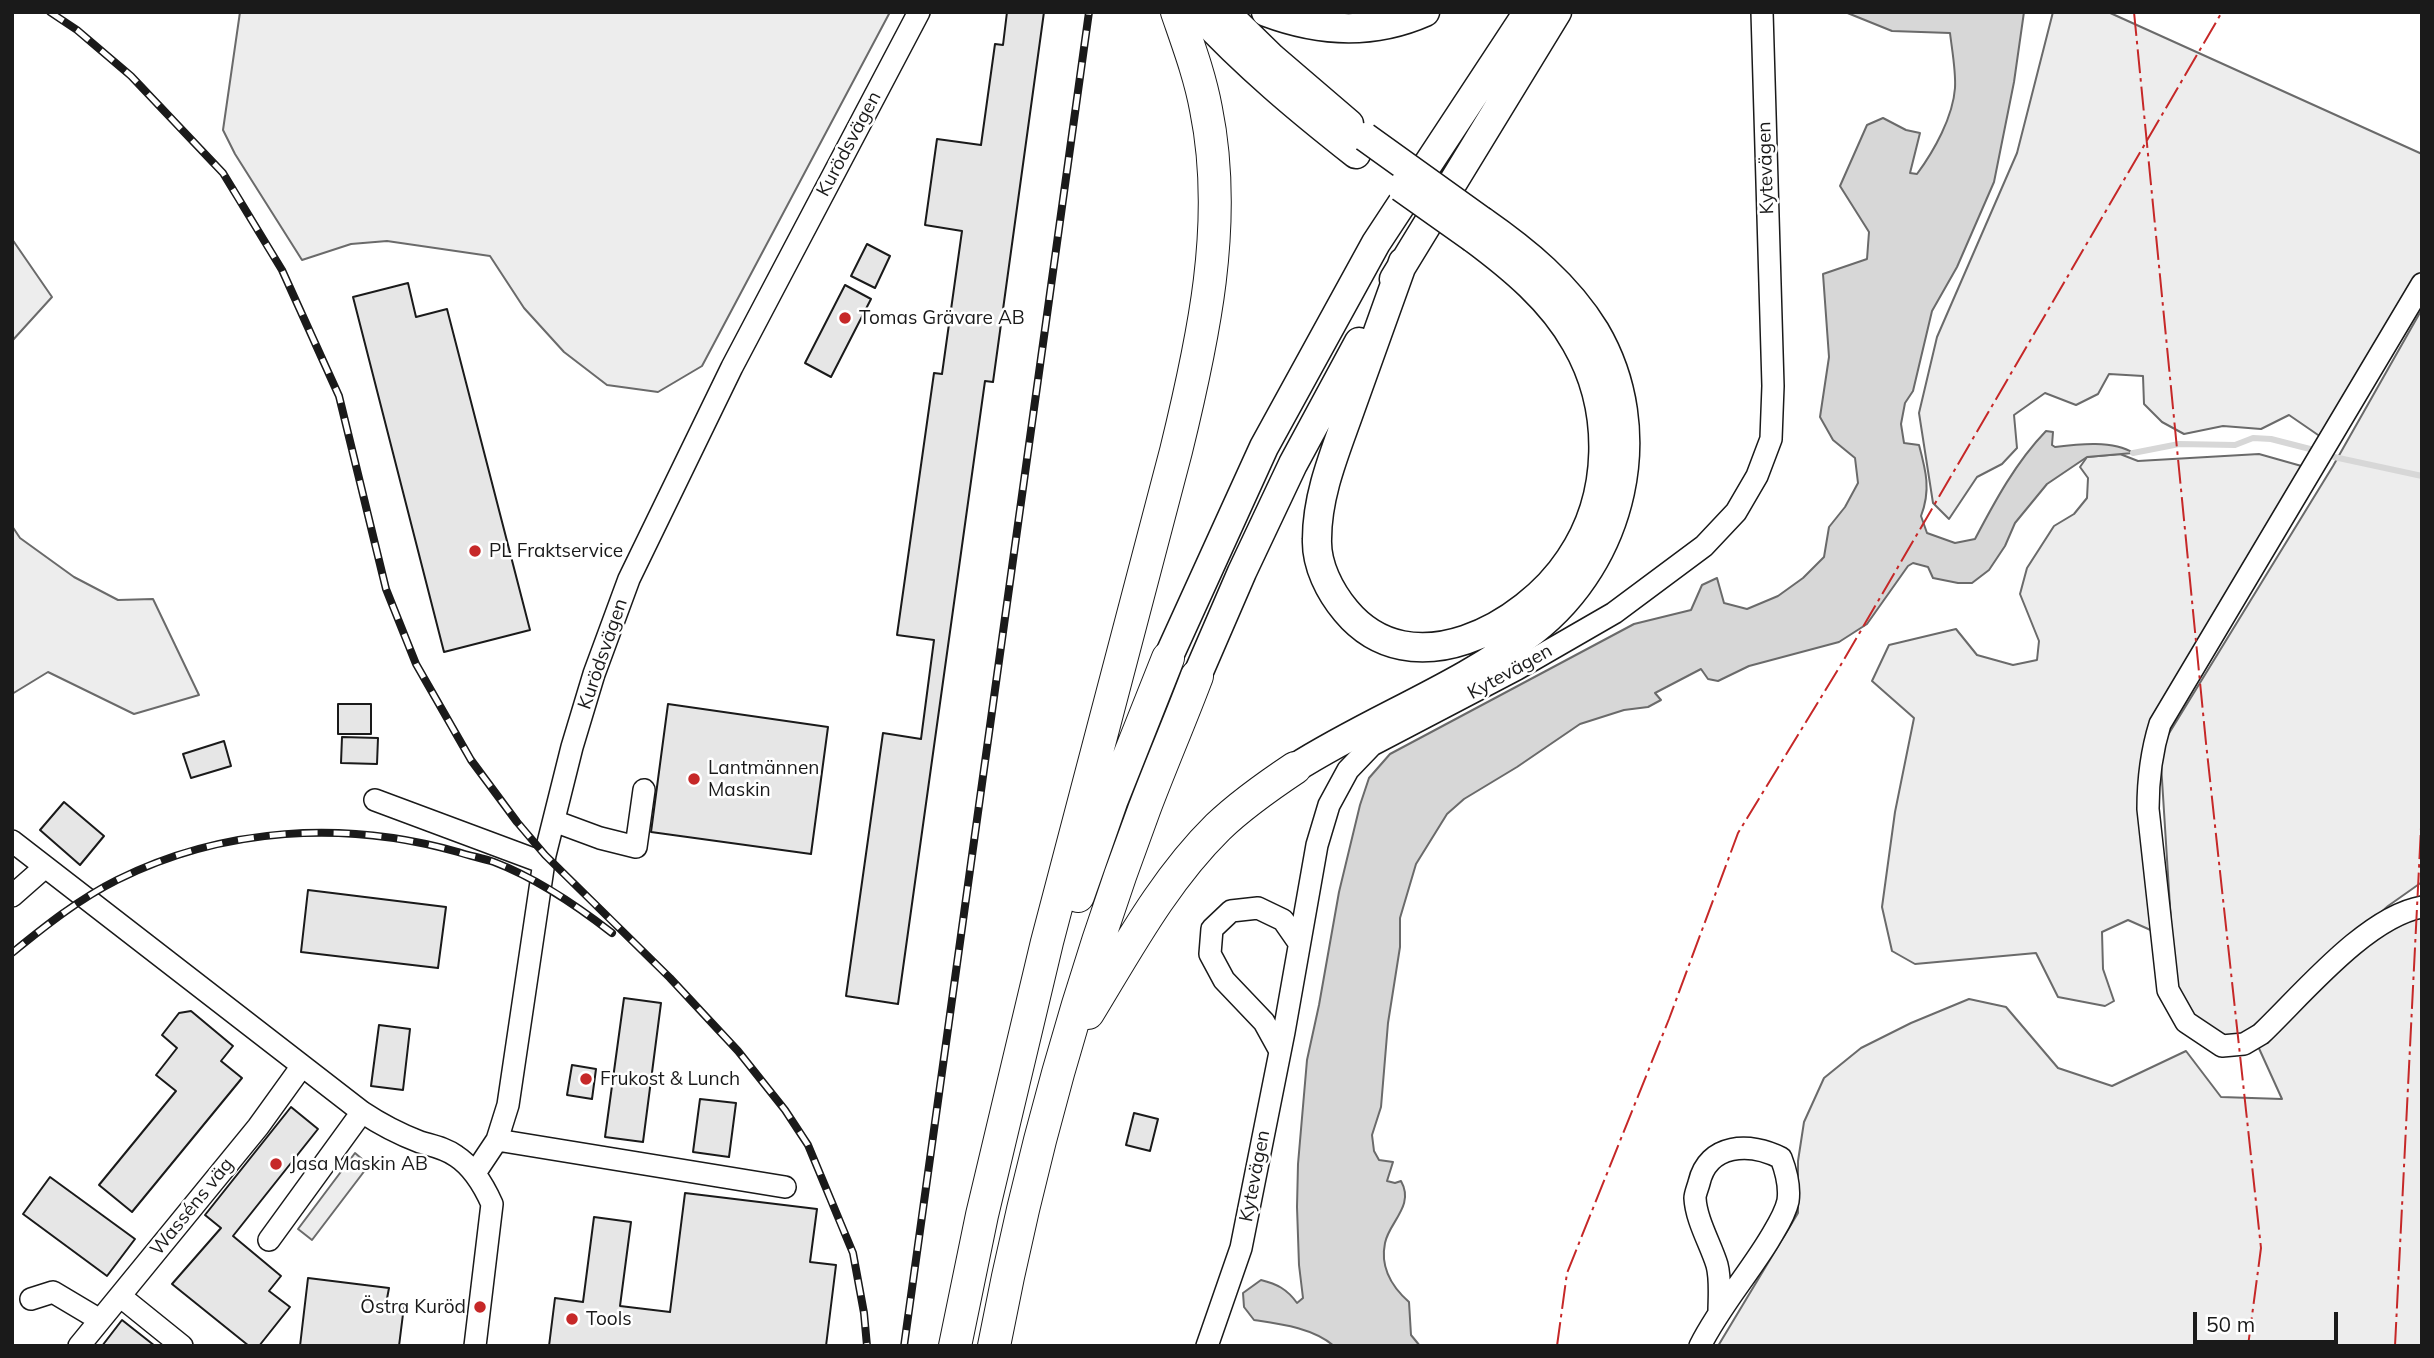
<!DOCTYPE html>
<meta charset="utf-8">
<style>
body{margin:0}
#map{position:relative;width:2434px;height:1358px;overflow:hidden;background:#fff;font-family:Mulish,sans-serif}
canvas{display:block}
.frame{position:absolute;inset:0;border:14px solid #1a1a1a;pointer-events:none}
.scale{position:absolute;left:2193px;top:1312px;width:145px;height:32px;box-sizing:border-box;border:4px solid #1a1a1a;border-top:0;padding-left:9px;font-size:21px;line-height:24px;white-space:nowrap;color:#1a1a1a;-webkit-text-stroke:5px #fff;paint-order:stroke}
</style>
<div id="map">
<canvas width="2434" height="1358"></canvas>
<div class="frame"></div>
<div class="scale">50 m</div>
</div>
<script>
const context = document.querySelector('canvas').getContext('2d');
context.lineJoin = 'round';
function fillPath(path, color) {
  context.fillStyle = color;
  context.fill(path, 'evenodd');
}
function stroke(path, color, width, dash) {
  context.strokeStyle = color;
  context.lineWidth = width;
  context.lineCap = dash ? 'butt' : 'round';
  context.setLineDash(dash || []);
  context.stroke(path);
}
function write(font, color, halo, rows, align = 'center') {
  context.font = font + ' Mulish,sans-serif';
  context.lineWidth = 5;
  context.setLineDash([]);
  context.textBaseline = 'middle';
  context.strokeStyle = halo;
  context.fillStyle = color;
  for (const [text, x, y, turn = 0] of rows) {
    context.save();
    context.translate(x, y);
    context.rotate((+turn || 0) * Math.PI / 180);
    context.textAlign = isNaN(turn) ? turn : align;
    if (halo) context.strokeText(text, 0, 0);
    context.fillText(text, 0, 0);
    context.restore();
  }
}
const built = new Path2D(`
 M240,12h650l-188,354 -44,26 -51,-7 -43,-33 -40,-44 -34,-52 -103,-15 -36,3 -49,16 -67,-106 -12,-24z
 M2053,12h55l314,142v118l-101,165 -32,-22 -28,14 -38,-3 -39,8 -22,-12 -18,-18 -1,-28 -34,-2 -11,20 -22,11 -31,-12 -31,22 3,33 -15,16 -25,13 -28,42 -16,-16 -14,-90 18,-76 80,-184z
 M12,239l40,58 -40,44z
 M2422,309v573l-34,24 -148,132h-20l-31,-25 -14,-27 -15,-238 173,-282z
 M2120,454l18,7 121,-7 46,13 -156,274 6,191 -27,-12 -26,12 1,37 11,32 -9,5 -47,-9 -22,-44 -121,11 -23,-13 -10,-44 13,-95 19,-94 -42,-37 17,-36 67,-16 21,26 36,10 24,-5 2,-19 -19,-47 7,-26 27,-42 20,-12 13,-16 1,-20 -8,-11 7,-10z
 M12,526l8,12 54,39 44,23 35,-1 46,96 -65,19 -86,-42 -36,22z
 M2417,916l5,3v427h-704l80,-133v-52l6,-39 20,-44 37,-30 50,-25 58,-24 37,8 52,61 54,18 74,-35 35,46 61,2 -25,-55 101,-97z
 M355,1153l14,12 -57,75 -14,-11z`);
fillPath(built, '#ededed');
stroke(built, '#6a6a6a', 2);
const water = new Path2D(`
 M1845,12h179l-10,70 -20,100 -37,85 -25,44 -19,80 -8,12 -4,21 3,19 15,2c7,26 12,45 2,71l6,17 28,10 20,-4c20,-38 41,-77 71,-108l7,1 -1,13 3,2c23,-3 59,-7 78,6l-46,4 -40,27 -32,39 -10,23 -16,24 -17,13h-14l-25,-5 -5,-11 -15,-4 -5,3 -41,58 -28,18 -90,24 -31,15 -10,-2 -7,-10 -46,24 6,7 -13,7 -24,3 -44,14 -63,43 -53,32 -17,15 -31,50 -16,54v29l-12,76 -7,84 -9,28 2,16 5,9 14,2 -6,19 8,2 6,-2c14,25 -12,41 -16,62 -5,24 7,44 24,59l2,33 9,11h-86c-21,-18 -53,-22 -80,-26l-10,-13 -1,-14 18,-13c16,4 26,9 36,23l6,-5 -4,-33 -2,-58 1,-43 9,-104 12,-55 20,-113 21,-87 9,-27 21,-24 244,-130 57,-14 11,-25 15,-7 7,25 23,6 31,-13 25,-18 21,-21 5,-30 16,-20 13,-24 -3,-25 -22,-18 -13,-23 9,-60 -6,-83 44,-15 2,-27 -29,-46 27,-61 16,-7 23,12 14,3 -10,40 7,1c17,-23 36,-57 38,-86 1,-17 -3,-38 -5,-55l-58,-2z`);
fillPath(water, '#d7d7d7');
stroke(water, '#6a6a6a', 2);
stroke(new Path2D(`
 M2133,453l46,-9 56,1 18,-7 18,1 39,10
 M2334,457l88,19`), '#d7d7d7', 6);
const building = new Path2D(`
 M1007,12h37l-51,370 -8,-1 -87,623 -52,-8 37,-263 38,6 13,-99 -37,-5 37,-262 8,1 20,-143 -37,-6 12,-86 44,6 14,-101 8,1z
 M867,244l23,12 -15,32 -24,-12z
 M408,283l8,34 31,-8 83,321 -86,22 -91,-355z
 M845,285l26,14 -40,78 -26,-14z
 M338,704h33v30h-33z
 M668,704l160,23 -17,127 -160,-22z
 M342,737l36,1 -1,26 -36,-1z
 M224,741l7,25 -40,12 -8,-24z
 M64,802l40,34 -24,29 -40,-35z
 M308,890l138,17 -8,61 -137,-16z
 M624,998l37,5 -18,139 -38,-5z
 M191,1011l42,35 -12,15 21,17 -110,134 -33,-27 77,-94 -20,-16 21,-27 -15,-13 17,-22z
 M379,1025l31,4 -7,61 -32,-4z
 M572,1065l24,4 -4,30 -25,-4z
 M700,1099l36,4 -7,54 -36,-5z
 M291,1107l27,22 -85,107 48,40 -12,15 21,16 -31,39h-10l-77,-62 49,-56 -16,-13z
 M1134,1113l24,6 -8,32 -24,-6z
 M50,1177l85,62 -28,37 -84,-62z
 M685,1193l132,16 -7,53 26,3 -10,81h-277l6,-48 28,4 11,-85 37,5 -11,84 50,6z
 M308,1278l81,10 -3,16 18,2 -5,40h-99z
 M122,1320l33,26h-53z`);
fillPath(building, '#e6e6e6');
stroke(building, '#1a1a1a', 2);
const minor = new Path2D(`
 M2422,284l-262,440c-9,29 -12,55 -12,85l20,181 18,32 36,24 22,-2 17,-10c41,-39 105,-117 161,-127
 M375,800l169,63
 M554,821l46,17 36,9 8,-57
 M12,841l350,271c18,12 37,22 58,30 13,4 25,6 36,14 17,11 28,30 36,48l-17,142
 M12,896l33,-29
 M1280,1051l-16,-29 -40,-42 -14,-26 2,-25 19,-18 27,-3 25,12 16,23
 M497,1140l288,47
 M475,1173l22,-33 11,-35 37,-250 27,-108 22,-73 35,-95 103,-212 187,-355
 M269,1240l93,-128
 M120,1296l62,50
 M31,1299l22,-7 47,28
 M79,1346l179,-219 44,-61
 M1207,1346l34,-98 43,-216 33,-187 12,-40 19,-35 24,-25 145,-76 97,-56 90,-67 32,-34 21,-36 14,-37 2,-53 -11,-374
 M1700,1346c19,-38 47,-70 69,-106 7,-12 16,-25 19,-39 2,-14 -2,-30 -7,-43 -31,-16 -73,-15 -82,25 -1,4 -4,11 -4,15 1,22 16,47 22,67 4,15 2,33 2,48`);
const major = new Path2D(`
 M1197,12c49,53 103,98 159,142
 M1225,12l47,46 77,66
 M1266,12c53,20 107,23 159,0
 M1403,262c-17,48 -34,96 -52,145 -15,43 -34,86 -34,132 -1,26 13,53 29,72 65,78 179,16 224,-52 43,-63 44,-150 6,-216 -24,-43 -64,-76 -103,-105
 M1394,279l163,-267
 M1168,658l96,-211 112,-204 152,-231
 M1197,676l45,-104 51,-108 66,-122
 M1295,768c77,-49 166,-81 238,-137 90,-70 121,-200 62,-300 -28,-46 -70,-80 -113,-110`);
const highway = new Path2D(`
 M1078,896l34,-97 56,-141
 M1088,1013c39,-64 76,-133 130,-186 23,-22 50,-41 77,-59
 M955,1346l27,-131 65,-273 129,-491c27,-110 53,-229 30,-342 -6,-33 -18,-65 -29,-97
 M994,1346c35,-183 85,-363 150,-536 17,-45 36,-89 53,-134`);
stroke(minor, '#1a1a1a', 24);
stroke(major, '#1a1a1a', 31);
stroke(highway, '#1a1a1a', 34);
stroke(minor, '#fff', 21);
stroke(major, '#fff', 28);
stroke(highway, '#fff', 32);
const rail = new Path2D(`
 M50,12l27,18 54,46 92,97 59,97 57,126 47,193 30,75 55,96 46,62 28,33 125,123 68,73 47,59 23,35 45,108 11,60 3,33
 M12,953c33,-27 67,-54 105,-73 106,-53 228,-60 341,-28 12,4 24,6 36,10 42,16 82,43 118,71
 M904,1346l185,-1334`);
stroke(rail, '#1a1a1a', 8);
stroke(rail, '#fff', 5, [16]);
const majorBridge = new Path2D(`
 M1365,137l117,84
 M1401,187l72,51`);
stroke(majorBridge, '#1a1a1a', 31, []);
stroke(majorBridge, '#fff', 28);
stroke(new Path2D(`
 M2134,12l72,731 55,505 -13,98
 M1557,1346l10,-73 102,-254 69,-186 101,-165 383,-656
 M2395,1346l27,-538`), '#c62828', 2, [24, 5, 3.5, 5]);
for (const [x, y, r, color] of [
 [845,318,7,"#c62828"],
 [475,551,7,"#c62828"],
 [694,779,7,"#c62828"],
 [586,1079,7,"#c62828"],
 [276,1164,7,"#c62828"],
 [480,1307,7,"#c62828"],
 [572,1319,7,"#c62828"]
]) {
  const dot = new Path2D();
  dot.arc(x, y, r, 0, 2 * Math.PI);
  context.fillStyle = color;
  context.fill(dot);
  stroke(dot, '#fff', 2.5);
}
write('19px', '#1a1a1a', '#fff', [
 ["Kurödsvägen",849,144,-62],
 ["Kytevägen",1766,168,-92],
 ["Kurödsvägen",603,654,-71],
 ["Kytevägen",1510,672,-29],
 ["Kytevägen",1255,1176,-79],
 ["Wasséns väg",192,1207,-51]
]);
write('19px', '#1a1a1a', '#fff', [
 ["Tomas Grävare AB",859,318],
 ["PL Fraktservice",489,551],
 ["Lantmännen",708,768],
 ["Maskin",708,790],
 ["Frukost & Lunch",600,1079],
 ["Jasa Maskin AB",290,1164],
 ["Östra Kuröd",466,1307,"right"],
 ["Tools",586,1319]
], 'left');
</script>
